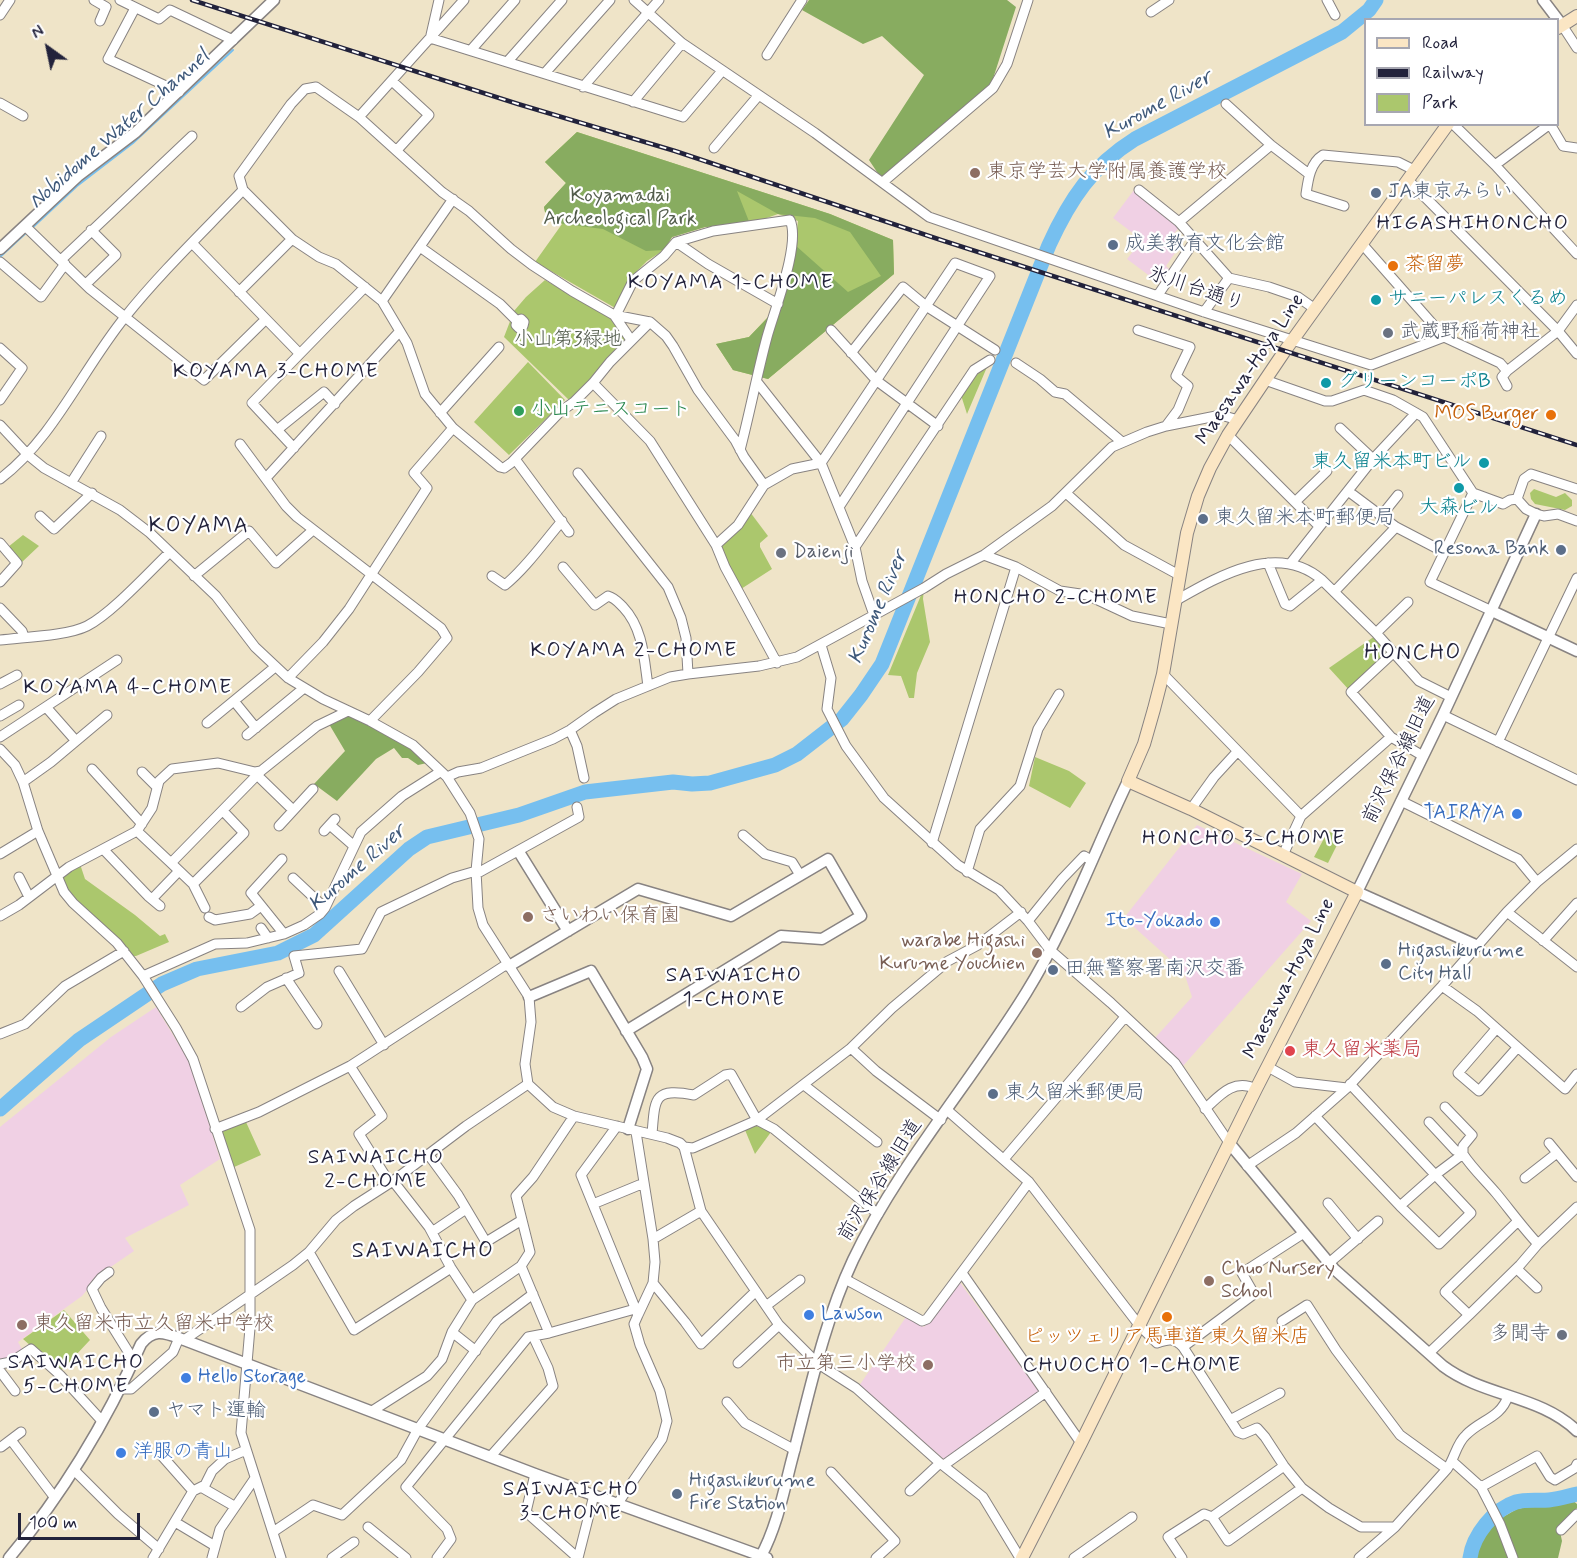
<!DOCTYPE html>
<meta charset="utf-8">
<style>
body{margin:0}
#map{position:relative;width:1577px;height:1558px;overflow:hidden;background:#efe4c8;font-family:Mynerve,sans-serif}
canvas{display:block}
.legend{position:absolute;left:1364px;top:18px;width:195px;height:108px;box-sizing:border-box;background:#fff;border:2px solid #a7a7b1;margin:0;padding:8px 10px;list-style:none;font-size:18px;color:#22223b}
.legend li{display:flex;align-items:center;gap:12px;height:30px}
.legend b{width:30px;border:2px solid #a7a7b1}
.north{position:absolute;left:18px;top:18px;width:60px;height:60px;-webkit-text-stroke:4px #fff;paint-order:stroke;rotate:327deg;font-size:16px;font-weight:700;line-height:24px;text-align:center;color:#22223b}
.north::after{content:'';display:block;margin:auto;width:21px;height:27px;background:#22223b;clip-path:polygon(50% 0,100% 100%,50% 72%,0 100%)}
.scale{position:absolute;left:18px;top:1513px;width:122px;height:27px;box-sizing:border-box;border:3px solid #22223b;border-top:0;padding-left:8px;font-size:18px;line-height:21px;white-space:nowrap;color:#22223b;-webkit-text-stroke:4px #fff;paint-order:stroke}
</style>
<div id="map">
<canvas width="1577" height="1558"></canvas>
<ul class="legend">
<li><b style="height:8px;background:#fbe6c4"></b>Road</li>
<li><b style="height:8px;background:#22223b"></b>Railway</li>
<li><b style="height:16px;background:#abc76d"></b>Park</li>
</ul>
<div class="north">N</div>
<div class="scale">100 m</div>
</div>
<script>
const context = document.querySelector('canvas').getContext('2d');
context.lineJoin = 'round';
function fillPath(path, color) {
  context.fillStyle = color;
  context.fill(path, 'evenodd');
}
function stroke(path, color, width, dash) {
  context.strokeStyle = color;
  context.lineWidth = width;
  context.lineCap = dash ? 'butt' : 'round';
  context.setLineDash(dash || []);
  context.stroke(path);
}
function write(font, color, halo, rows, align = 'center') {
  context.font = font + ' Mynerve,"Klee One",sans-serif';
  context.lineWidth = 4.5;
  context.setLineDash([]);
  context.textBaseline = 'middle';
  context.strokeStyle = halo;
  context.fillStyle = color;
  for (const [text, x, y, turn = 0] of rows) {
    context.save();
    context.translate(x, y);
    context.rotate((+turn || 0) * Math.PI / 180);
    context.textAlign = isNaN(turn) ? turn : align;
    if (halo) context.strokeText(text, 0, 0);
    context.fillText(text, 0, 0);
    context.restore();
  }
}
fillPath(new Path2D(`
 M1134,190l46,36 -7,9 8,9 -15,22 4,4 -11,13 -32,-24 15,-19 -29,-22z
 M1197,825l105,49 -16,28 25,19 -128,145 -29,-27 38,-42 -8,-25 -60,-54z
 M156,1007l34,56 30,96 -40,26 9,20 -64,33 9,13 -35,24 -17,21 -64,46 5,9 -13,9 -10,2v-235l111,-90z
 M959,1281l80,111 -94,68 -86,-74 47,-69 18,10z`), '#f0d0e4');
fillPath(new Path2D(`
 M577,132l253,82 63,26 1,34 -126,105 -35,-9 -17,-26 33,-7 33,-35 13,-57 3,-24 -20,-7 -28,10 -45,3 -33,10 -8,13 -17,11 -13,13 -17,35 -82,-47 27,-38 -17,-12 -1,-5 22,-24 -21,-21z
 M545,280l66,38 15,20 -35,42 -21,21 -66,-64 10,-26 12,-14z
 M990,360l-23,54 -7,-22z
 M528,362l37,38 -56,55 -35,-33z
 M1534,489l22,8 9,-4 7,7v6l-7,4 -30,-6 -4,-5 -1,-6z
 M750,512l18,24 -8,7v4l12,22 -31,20 -11,-18 -10,-27z
 M23,535l16,11 -18,17 -13,-16z
 M924,588l-1,11 7,43 -13,31 -3,25h-5l-8,-22 -13,-1z
 M1375,636l17,18 -42,37 -21,-23z
 M1035,757l34,14 17,12 -16,25 -41,-22z
 M1328,831l13,6 -13,26 -14,-6z
 M80,864l5,15 50,36 25,21 5,-2 4,8 -33,14h-5l-61,-62 -9,-17z
 M246,1122l15,33 -29,13 -11,-34 2,-3z
 M755,1126l7,1 9,5 -16,22 -10,-24z
 M64,1310l26,30 -30,32 -37,-33z`), '#abc76d');
fillPath(new Path2D(`
 M809,0h198l9,7 -25,78 -110,93 -12,-18 55,-85 -42,-39 -19,8 -61,-34z
 M577,132l253,82 63,26 1,34 -126,105 -35,-9 -17,-26 33,-7 33,-34 13,-58 53,47 33,-16 -31,-44 -35,-14 -37,-4 -41,-23 13,33 -45,3 -33,10 -8,13 -18,1 -43,-22 -40,-5 -18,-12 -1,-5 22,-24 -21,-21z
 M349,713c27,16 56,28 78,50l-9,2 -10,-7h-6l-8,-10 -18,11 -39,42 -23,-17 31,-33 -16,-27z
 M1571,1499l6,5v4l-18,19 3,14 -4,17h-85l16,-33 28,-16z`), '#88ac60');
stroke(new Path2D(`
 M31,229l46,-43 56,-43 100,-93
 M0,257l27,-25`), '#76bfef', 2);
stroke(new Path2D(`
 M0,1109l79,-69 83,-56 35,-15 81,-16 36,-18 95,-86 18,-12 92,-22 66,-23 88,-10 19,2 18,-1 65,-18 22,-11 45,-35 19,-24 21,-31 167,-419c21,-46 43,-79 86,-106l207,-107 27,-22 7,-10
 M1470,1558c3,-23 24,-49 46,-56 10,-3 23,-1 33,-2 10,-1 19,-4 28,-6`), '#76bfef', 15);
const minor = new Path2D(`
 M94,0l12,7 -6,14
 M120,0l39,19 11,-9 63,30
 M634,0l48,43 133,90 114,84 275,95 167,53 73,-28
 M1327,0l8,15
 M135,8l-27,51 71,33
 M1151,12l18,-12
 M0,15l10,-15
 M1562,25l15,23
 M431,35l8,-35
 M430,38l253,79 39,-46
 M471,50l44,-50
 M767,55l35,-55
 M508,61l54,-61
 M545,73l65,-73
 M392,81l37,34 -32,35
 M583,87l76,-87
 M633,102l49,-59
 M0,103l23,13
 M1226,104l45,41 38,29
 M359,117l105,-117
 M1453,124l42,41 82,89
 M1550,124l13,22 14,2
 M714,148l44,-52
 M1495,165l55,-41
 M1409,181l149,150 19,23
 M883,182l110,-94 14,-24 21,-64
 M1139,190l40,32 50,56 40,9 29,10 17,12
 M1344,206l-38,-12c2,-14 4,-31 17,-39l75,7 18,9
 M1179,222l92,-77
 M25,226l65,63 114,91 62,-61
 M676,242l32,22 70,40
 M192,243l107,110
 M1363,245l81,92 56,26 7,8
 M420,247l80,57 17,17 4,-2 3,3 -1,4 -4,2 -3,-3 1,-4
 M61,260l131,-124
 M0,262l41,35 24,-33
 M86,284l30,-29 -25,-25
 M239,292l53,-53
 M1158,295l37,-55
 M382,301l71,-102
 M1204,312l25,-34
 M614,315l17,25
 M616,315l17,-34 31,-25 12,-14 37,-11 77,-11c11,24 -16,91 -23,117 -10,37 -17,75 -27,113
 M650,322l-36,-7 -42,-24 -40,-26 -21,-16 -42,-38 -27,-19 -83,-75 -43,-30 -11,2 -14,15 -52,72 4,14 49,49 27,18 17,7 46,37 25,42 18,51 28,34 47,39 4,1 7,-5 49,-51 14,-10 19,-19 17,-21 40,-40 16,14 7,10 25,44 37,50 9,17 20,28
 M831,330l46,51 61,45
 M1138,330l52,17 -14,29 12,10 -10,24 -12,16
 M0,348l22,20 -22,32
 M851,353l52,-66 23,19 69,44
 M1016,363l24,16 15,13 10,2 57,48
 M1265,380l60,21h7l32,-11 29,10 23,13 7,4 50,76 30,11 7,-4 7,-1
 M757,382l64,81 34,84 7,34 12,34
 M593,383l57,58 66,104 9,22 52,96
 M1507,386l-5,-9 5,-6 51,-40 19,-26
 M440,413l59,-66
 M0,425l28,30 16,13 76,42 30,23 66,63 39,51 33,31 35,21 47,22 43,24 34,32 23,36 9,26 -3,32 2,37 5,17 46,72 2,25 -6,42 3,20 25,23 21,9 93,22 13,5 4,4 9,1 64,-28 94,-72 41,-40 56,-47 30,-16 43,-33
 M1340,428l33,31
 M277,430l47,-38 11,12
 M1228,435l91,91
 M240,444l46,62 11,11 144,111 6,10 -29,34 -48,49
 M294,448l-42,-45 113,-116
 M515,459l54,73
 M578,473l90,114 13,31 5,20 2,36
 M266,478l134,-147
 M0,479c54,-41 82,-109 125,-162 36,-45 78,-85 118,-127
 M71,483l30,-47
 M1577,489l-46,-15 -7,5 -7,20 9,10 10,5 8,2 14,-2 19,7
 M1348,491l48,36 48,25
 M1066,493l58,52 55,30
 M1473,493l-43,89 62,29
 M1295,502l32,-31
 M40,516l14,13 38,-36
 M1381,516l17,-21
 M0,543l17,20 -17,19
 M716,545l22,-20 26,-40 28,-16 29,-6 134,-200 35,13 -151,231
 M855,547l119,-177 16,-10
 M984,555l32,12 44,24 27,4 45,21 39,8
 M1268,563l17,41 5,2 32,-26
 M1290,564l83,-105 43,-46
 M563,567l32,38 13,-9c7,2 10,6 15,11 20,21 21,51 25,79
 M194,576l55,-45 27,32 37,-33
 M492,576l13,9c21,-17 39,-43 57,-64
 M1334,592l62,-65
 M1175,601c42,-24 102,-60 147,-21l54,53 43,48 32,16
 M0,608l22,23 2,6
 M1376,633l32,-31
 M0,640c23,-3 67,-4 87,-14 25,-13 61,-53 83,-74
 M821,645l10,33 -4,31 19,37 38,52 74,67 41,25 29,31 22,29 61,53 64,60 55,81
 M1393,653l-42,39 40,45 32,19
 M1163,674l138,142
 M288,678l35,-36 26,-33 78,-121 -13,-15 39,-45
 M0,684l17,-9
 M234,701l22,27
 M46,707l30,34
 M1443,715l134,65
 M0,716l19,-11
 M207,723l68,-56
 M570,730l7,16 7,32
 M247,735l57,-47
 M0,737l117,-77
 M1498,742l79,-164
 M0,749l15,16 8,17 15,49 26,61 9,11 44,40 26,33 33,52 17,31 57,171v98l-9,105 40,125
 M92,769l50,55
 M142,772l14,14
 M258,776l35,34
 M447,777l11,-5 23,-4 72,-29 17,-9 24,-17 22,-14 54,-22 18,-3 71,-8 38,-9 127,-69 22,-14 38,-19 68,-49 60,-59 35,-15 19,-6 55,-11 17,5
 M23,782l28,-20 56,-47
 M1401,801l117,58 19,23
 M1191,809l23,-32 23,-25
 M330,825l24,21
 M279,826l34,-37
 M137,831l34,32
 M324,831l11,-12
 M743,835l22,19 27,8 8,13
 M932,843l84,-276
 M103,849l45,47 12,10
 M0,854l38,-23
 M1283,855l18,-39 90,-79
 M282,859l-31,34 33,41
 M967,872l13,-43 40,-43 18,-57 21,-35
 M476,874l103,-57 -2,-10
 M19,877l10,20
 M293,878l32,30
 M193,884l51,-51 -21,-22
 M152,899l27,-28
 M205,908l-12,-24 -22,-21 90,-92
 M1507,912l70,55
 M0,916l19,-11 50,-38 68,-36 15,-23 7,-27 13,-12 46,-6 37,9 6,-1 56,-45 31,-15
 M209,917l6,3 35,-6 11,-8
 M1028,921l34,-42 22,-23 7,4
 M261,928l7,10
 M1543,941l34,-38
 M339,971l45,74
 M143,976l72,-32 32,-1 37,-9 20,-9 16,-11 5,-6 36,-76 41,-36 38,-24
 M286,978l31,46
 M1442,986l35,25 88,78 12,-15
 M241,1007l26,-20 32,-14 -5,-17 68,-7 19,-37 71,-34 24,-7
 M1496,1029l-38,44 21,18 38,-43
 M0,1034l25,-10 40,-38 59,-35
 M851,1048l25,23 65,49
 M350,1066l32,50 -23,18 30,48
 M1268,1067l27,15 52,6
 M804,1085l73,57
 M1205,1109c15,-14 29,-31 51,-20
 M947,1110l82,72 110,143 18,18c12,-4 17,-5 26,4l55,85 5,2 14,-6 8,9 19,29 18,22 27,20 32,19h34
 M1315,1116l85,90 39,38 32,-31 -121,-129
 M1429,1122l26,28 8,4v-8l9,-11 -27,-28
 M617,1126l-36,49 57,140 -4,9 6,21 20,46 7,30 -5,18 -44,64
 M215,1129l44,-17 91,-46 154,-100h5
 M636,1132l17,107 48,-28
 M652,1134c3,-35 1,-47 42,-39l31,-20 6,-1 26,46 17,9 104,85
 M1549,1143l28,34
 M684,1147l17,64 78,114 38,38 39,25 84,75 43,34 37,61
 M428,1154l30,41 28,47 36,-22
 M1004,1159l121,-142
 M1247,1166l49,-33 51,-45 95,-102 65,-74 30,-30 40,-33
 M1525,1178l32,-25
 M393,1181l36,46 22,41 21,32
 M1328,1203l30,36
 M593,1204l51,-21
 M1400,1206l35,-31 28,-21c9,14 22,26 33,39 14,17 27,35 42,51l-18,21 -51,50
 M432,1232l34,-23
 M1538,1244l39,-37
 M309,1252l45,78 97,-62
 M1329,1263l49,-42
 M521,1266l28,67 86,-24
 M1517,1269l20,19
 M109,1272l-8,6 -9,11 9,19 33,53
 M962,1273l119,170
 M845,1279l70,38 7,4 5,-2 102,-137
 M653,1283l32,39 16,22 54,-52
 M766,1306l34,-26
 M638,1315l15,-32 2,-21 -2,-23
 M1282,1321l25,-16 29,45 64,85 47,34
 M452,1332l24,19
 M184,1340l109,-75 16,-13 27,-32 18,-14 39,-25 73,-55 62,-42
 M1183,1347l71,-53 -12,-21 62,-40
 M1429,1353l40,-38 -24,-23 72,-70
 M738,1363l41,-38
 M0,1364l11,-2 20,-13 29,26 42,46
 M0,1371l15,20
 M118,1389h13l42,-37 6,-14
 M727,1402l18,21 50,27
 M372,1411l55,-35 15,-17 10,-27 20,-32 49,-34 9,-14 -14,-56 17,-19 41,-61
 M1230,1420l50,-27
 M11,1440l44,58
 M1,1447l20,-15
 M162,1456l31,35
 M490,1457l63,-71 -5,-18 -15,-32
 M1452,1461l29,26 19,37 13,34
 M944,1465l102,-73
 M74,1470l44,44 41,35
 M831,1472l64,69 -19,17
 M535,1474l-9,38 52,46
 M201,1487l33,19
 M1481,1487l56,-31 13,21 5,3 20,-12 2,-4
 M910,1491l30,-28
 M1212,1517l72,-51
 M175,1522l40,24
 M368,1527l38,31
 M1561,1530l16,-16
 M273,1532l40,-27 29,10 59,-55 17,-31 79,-108 36,-27
 M153,1558l40,-67 12,-6 7,-14 13,-12 21,-9
 M212,1558l8,-29 35,-51
 M332,1558l22,-16
 M437,1558l14,-19 -4,-10 -41,-42 122,-150 21,-4
 M578,1558l16,-63
 M1074,1558l58,-41
 M1182,1558l-14,-21 36,-23 8,3 16,24 74,-53
 M1359,1558l36,-31 52,-58c8,-11 9,-25 19,-34 14,-15 35,-17 42,-39`);
const tertiary = new Path2D(`
 M1543,0l19,25
 M0,249l78,-73 58,-44 138,-132
 M1492,611l85,40
 M519,852l49,79
 M1478,946l-121,-54 86,-177 93,-201
 M509,966l129,-77 93,27 97,-57 33,57 -39,23 -41,-3 -155,95
 M529,997l62,-26 51,86 5,12 -19,60
 M1230,1144l104,125 109,97c41,31 97,29 134,65
 M9,1558c54,-64 98,-138 132,-214 12,-15 22,-12 38,-6l356,136 232,84
 M760,1558c16,-29 23,-63 31,-95 18,-68 32,-139 62,-203 45,-94 118,-178 173,-267 41,-66 68,-141 102,-212`);
const secondary = new Path2D(`
 M1558,28l19,-12
 M1022,1558l59,-115 175,-354 101,-197 -166,-83 -63,-28 16,-37 10,-35 9,-35 24,-141 11,-37 12,-28 18,-33 56,-83 164,-228`);
stroke(minor, '#888382', 11);
stroke(tertiary, '#888382', 13);
stroke(secondary, '#888382', 14);
stroke(minor, '#fff', 9);
stroke(tertiary, '#fff', 10);
stroke(secondary, '#fbe6c4', 12);
const rail = new Path2D(`
 M192,0l326,104 157,47 266,89 636,205`);
stroke(rail, '#22223b', 4.5);
stroke(rail, '#fff', 2, [7]);
for (const [x, y, r, color] of [
 [975,173,6,"#8d6e63"],
 [1376,193,6,"#5c6f8a"],
 [1113,245,6,"#5c6f8a"],
 [1393,266,6,"#e8710a"],
 [1376,300,6,"#0f9aa8"],
 [1388,333,6,"#6b7280"],
 [1326,383,6,"#0f9aa8"],
 [519,411,6,"#2e9e5b"],
 [1551,415,6,"#e8710a"],
 [1484,463,6,"#0f9aa8"],
 [1459,488,6,"#0f9aa8"],
 [1203,519,6,"#5c6f8a"],
 [1561,550,6,"#5c6f8a"],
 [781,553,6,"#6b7280"],
 [1517,814,6,"#3f7fe0"],
 [528,917,6,"#8d6e63"],
 [1215,922,6,"#3f7fe0"],
 [1037,953,6,"#8d6e63"],
 [1386,964,6,"#5c6f8a"],
 [1053,970,6,"#5c6f8a"],
 [1290,1051,6,"#e0444e"],
 [993,1094,6,"#5c6f8a"],
 [1209,1281,6,"#8d6e63"],
 [809,1315,6,"#3f7fe0"],
 [1167,1317,6,"#e8710a"],
 [22,1325,6,"#8d6e63"],
 [1562,1335,6,"#6b7280"],
 [928,1365,6,"#8d6e63"],
 [186,1378,6,"#3f7fe0"],
 [154,1412,6,"#5c6f8a"],
 [121,1453,6,"#3f7fe0"],
 [677,1494,6,"#5c6f8a"]
]) {
  const dot = new Path2D();
  dot.arc(x, y, r, 0, 2 * Math.PI);
  context.fillStyle = color;
  context.fill(dot);
  stroke(dot, '#fff', 2);
}
write('20px', '#785e54', '#fff', [
 ["東京学芸大学附属養護学校",987,173],
 ["さいわい保育園",540,917],
 ["warabe Higashi",1025,942,"right"],
 ["Kurume Youchien",1025,965,"right"],
 ["Chuo Nursery",1221,1270],
 ["School",1221,1293],
 ["東久留米市立久留米中学校",34,1325],
 ["市立第三小学校",916,1365,"right"]
], 'left');
write('20px', '#4e5e75', '#fff', [
 ["JA東京みらい",1388,193],
 ["成美教育文化会館",1125,245],
 ["東久留米本町郵便局",1215,519],
 ["Resona Bank",1549,550,"right"],
 ["Higashikurume",1398,952],
 ["City Hall",1398,975],
 ["田無警察署南沢交番",1065,970],
 ["東久留米郵便局",1005,1094],
 ["ヤマト運輸",166,1412],
 ["Higashikurume",689,1482],
 ["Fire Station",689,1505]
], 'left');
write('20px', '#525c4c', '#fff', [
 ["Koyamadai",620,197],
 ["Archeological Park",620,220],
 ["小山第3緑地",568,341]
]);
write('20px', '#c56008', '#fff', [
 ["茶留夢",1405,266],
 ["MOS Burger",1539,415,"right"],
 ["ピッツェリア馬車道 東久留米店",1167,1338,"center"]
], 'left');
write('20px', '#22223b', '#fff', [
 ["氷川台通り",1196,290,19],
 ["Maesawa-Hoya Line",1251,370,-56],
 ["前沢保谷線旧道",1400,760,-64],
 ["Maesawa-Hoya Line",1290,979,-63],
 ["前沢保谷線旧道",881,1181,-58]
]);
write('20px', '#0d838f', '#fff', [
 ["サニーパレスくるめ",1388,300],
 ["グリーンコーポB",1338,383],
 ["東久留米本町ビル",1472,463,"right"],
 ["大森ビル",1459,509,"center"]
], 'left');
write('20px', '#5b616d', '#fff', [
 ["武蔵野稲荷神社",1400,333],
 ["Daienji",793,553],
 ["多聞寺",1550,1335,"right"]
], 'left');
write('20px', '#27864d', '#fff', [
 ["小山テニスコート",531,411]
], 'left');
write('20px', '#366cbe', '#fff', [
 ["TAIRAYA",1505,814,"right"],
 ["Ito-Yokado",1203,922,"right"],
 ["Lawson",821,1315],
 ["Hello Storage",198,1378],
 ["洋服の青山",133,1453]
], 'left');
write('20px', '#be3a42', '#fff', [
 ["東久留米薬局",1302,1051]
], 'left');
write('italic 21px', '#3f597a', '#fff', [
 ["Kurome River",1158,106,-29],
 ["Nobidome Water Channel",120,130,-41],
 ["Kurome River",879,608,-67],
 ["Kurome River",358,869,-41]
]);
context.letterSpacing = '1.5px';
write('21px', '#22223b', '#fff', [
 ["HIGASHIHONCHO",1473,225],
 ["KOYAMA 1-CHOME",731,284],
 ["KOYAMA 3-CHOME",276,373],
 ["HONCHO 2-CHOME",1056,599],
 ["KOYAMA 2-CHOME",634,652],
 ["KOYAMA 4-CHOME",128,689],
 ["HONCHO 3-CHOME",1244,840],
 ["SAIWAICHO",734,977],
 ["1-CHOME",734,1001],
 ["SAIWAICHO",376,1159],
 ["2-CHOME",376,1183],
 ["SAIWAICHO",76,1364],
 ["5-CHOME",76,1388],
 ["CHUOCHO 1-CHOME",1132,1367],
 ["SAIWAICHO",571,1491],
 ["3-CHOME",571,1515]
]);
context.letterSpacing = '0px';
context.letterSpacing = '1.5px';
write('22px', '#22223b', '#fff', [
 ["KOYAMA",199,527],
 ["HONCHO",1413,654],
 ["SAIWAICHO",423,1252]
]);
context.letterSpacing = '0px';
</script>
